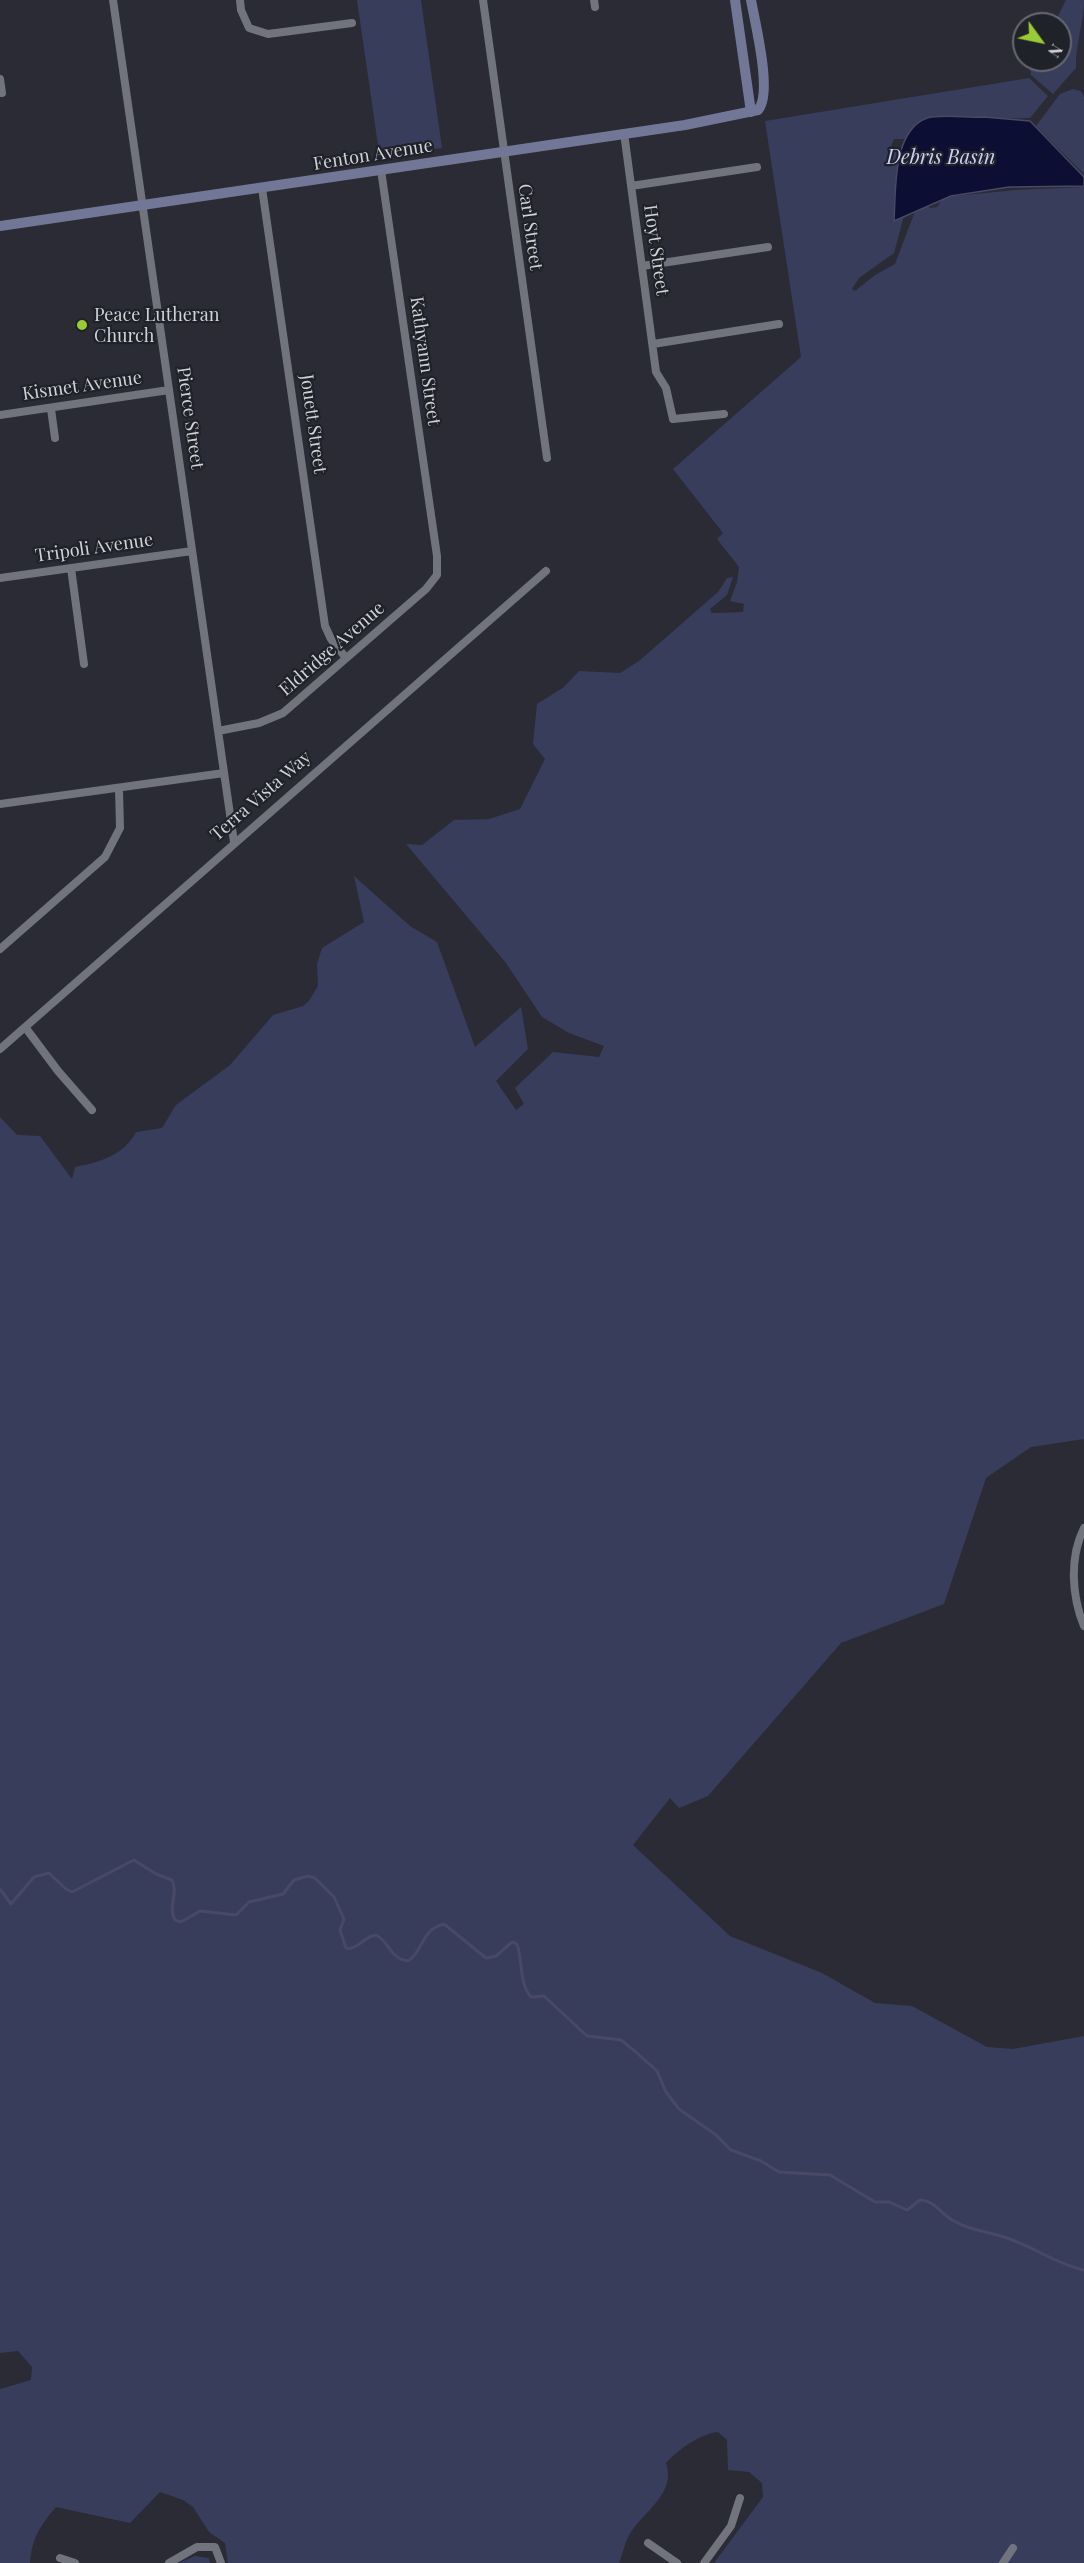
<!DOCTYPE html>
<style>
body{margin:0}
#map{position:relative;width:1084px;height:2563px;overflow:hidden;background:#2a2b34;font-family:"Playfair Display",serif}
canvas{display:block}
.north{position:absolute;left:1012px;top:12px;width:60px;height:60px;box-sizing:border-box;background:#20222a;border:2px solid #676870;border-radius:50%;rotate:123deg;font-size:16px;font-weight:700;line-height:24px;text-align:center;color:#d1d2d8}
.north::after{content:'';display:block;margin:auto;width:21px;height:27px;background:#99cb35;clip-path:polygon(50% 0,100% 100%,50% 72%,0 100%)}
</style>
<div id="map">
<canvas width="1084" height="2563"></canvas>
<div class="north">N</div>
</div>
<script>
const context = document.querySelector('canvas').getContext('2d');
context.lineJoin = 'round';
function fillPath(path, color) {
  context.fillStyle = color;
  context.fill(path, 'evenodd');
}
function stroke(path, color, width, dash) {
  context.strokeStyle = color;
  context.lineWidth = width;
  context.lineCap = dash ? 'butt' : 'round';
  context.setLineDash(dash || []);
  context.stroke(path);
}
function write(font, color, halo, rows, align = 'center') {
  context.font = font + ' "Playfair Display",serif';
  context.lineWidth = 4.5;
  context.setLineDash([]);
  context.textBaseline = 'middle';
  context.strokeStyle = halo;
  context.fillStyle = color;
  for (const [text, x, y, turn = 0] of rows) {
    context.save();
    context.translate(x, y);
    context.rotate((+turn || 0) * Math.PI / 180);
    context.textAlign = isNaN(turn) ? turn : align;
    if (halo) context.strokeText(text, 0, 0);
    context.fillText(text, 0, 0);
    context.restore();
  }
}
fillPath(new Path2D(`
 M357,0h64l21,148 -62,11z
 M1066,0h18c0,23 -9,45 -8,68l-23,26 -22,-19 -2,-15h31v-36h-6z
 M1029,78l19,18 -18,22 -92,2 -22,19h-22l-4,10 28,15 -24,89 -35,25 -7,11 3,2 20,-16 20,-11 25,-66 10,10 7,-1 7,-10 72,-7 68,-3v1252l-53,8 -45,31 -42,126 -103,39 -133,153 -29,12 -9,-10 -37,47 97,91 92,37 53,30 37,3 75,41 26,2 71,-13v527h-370l49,-66 -1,-14 -13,-11 -21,-2 -1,-30 -9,-8c-18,2 -39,17 -52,31 10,29 -19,46 -35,69 -6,9 -8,21 -12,31h-391l-3,-20 -16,-11 -16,-25 -10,-7 -23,-8 -30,31 -74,-16c-16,19 -24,31 -26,56h-30v-174l31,-9 1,-13 -14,-16 -18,2v-1236l17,18 23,1 32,43 3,-12c26,-5 49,-12 61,-35l26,-4 14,-23 54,-40 43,-50 30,-9 6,-5 9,-15 -1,-22 5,-16 42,-26 -10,-46 56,50 27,16 38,105 46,-40 7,42 -32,32 20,29 8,-6 -9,-16 38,-36 46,5 5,-11 -35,-13 -27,-16 -36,-54 -100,-119 16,1 32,-25 35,-1 31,-10 25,-50 -12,-15 4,-40 27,-17 15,-16 41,2 19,-12 79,-69 9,-14 6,-1 -6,18 -17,14 2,4 31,-1 1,-8 -14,-3 7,-19 2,-15 -22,-28 6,-6 -50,-64 128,-112 -36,-236z
 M1073,89l8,2 3,6v77l-48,-48 24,-32z
 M195,2556l14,2 1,5h-31z`), '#393d5c');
const water = new Path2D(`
 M984,117l46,4 54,56v9l-75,1 -58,9 -57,25c2,-30 -2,-90 33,-103 12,-4 43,0 57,-1z`);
fillPath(water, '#0d0e33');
stroke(water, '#484964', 1.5);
stroke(new Path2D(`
 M0,1889l11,15 23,-27 15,-4 17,16 6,3 62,-32 22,14 16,6c7,13 -5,27 3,40l6,2 19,-11 36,4 13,-13 34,-8 11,-14 14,-4 7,2 19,19 10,22 -4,11 6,18c11,3 18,-12 30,-13 14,7 13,23 32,26 16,-10 12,-31 36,-37l42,34 10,-2 16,-14 5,2c6,18 2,39 14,53l13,-1 43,40 34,4 16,13 20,18 9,21 13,17 37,26 15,15 30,11 18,11 51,3 45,27h14l18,8 13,-10c14,0 22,15 34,21 19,11 34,10 53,17 27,9 49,26 77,32`), '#484964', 3);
stroke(new Path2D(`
 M113,0l121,842
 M240,0l1,10 8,18 19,6 84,-11
 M483,0l64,458
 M594,0l1,7
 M0,79l2,14
 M624,133l32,239 10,16 7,31 51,-5
 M631,186l126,-19
 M262,188l63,438 6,13 15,19
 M642,266l126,-19
 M653,344l126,-20
 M51,409l4,29
 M0,415l169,-25
 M71,568l13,96
 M0,578l192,-27
 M218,731l41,-8 24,-10 143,-124 11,-14v-19l-56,-386
 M0,804l224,-31
 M0,949l105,-92 15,-29 -1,-39
 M25,1027l33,44 34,39
 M0,1049l546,-478
 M1084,1528c-15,30 -12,69 0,98
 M648,2543l29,20
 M60,2558l15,5
 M169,2563l28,-16h18l6,16
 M704,2563l27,-37 9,-28
 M1003,2563l10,-15`), '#71737d', 8);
stroke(new Path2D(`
 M735,0l16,112
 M0,226l685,-101 73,-15c15,-16 -3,-87 -7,-110`), '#727798', 10);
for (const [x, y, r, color] of [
 [82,325,6,"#99cb35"]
]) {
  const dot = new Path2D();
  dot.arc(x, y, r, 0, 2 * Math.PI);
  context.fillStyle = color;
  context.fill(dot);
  stroke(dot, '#20222a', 2);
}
write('18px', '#d1d2d8', '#20222a', [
 ["Fenton Avenue",373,155,-9],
 ["Carl Street",530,227,82],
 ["Hoyt Street",656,250,82],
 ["Kathyann Street",425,361,82],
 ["Kismet Avenue",82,386,-8],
 ["Pierce Street",190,418,82],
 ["Jouett Street",313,424,82],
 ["Tripoli Avenue",94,548,-8],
 ["Eldridge Avenue",332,649,-41],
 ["Terra Vista Way",261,796,-41]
]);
write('18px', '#d1d2d8', '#20222a', [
 ["Peace Lutheran",94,315],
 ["Church",94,336]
], 'left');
write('italic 20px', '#c8d1fc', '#20222a', [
 ["Debris Basin",941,158]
]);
</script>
